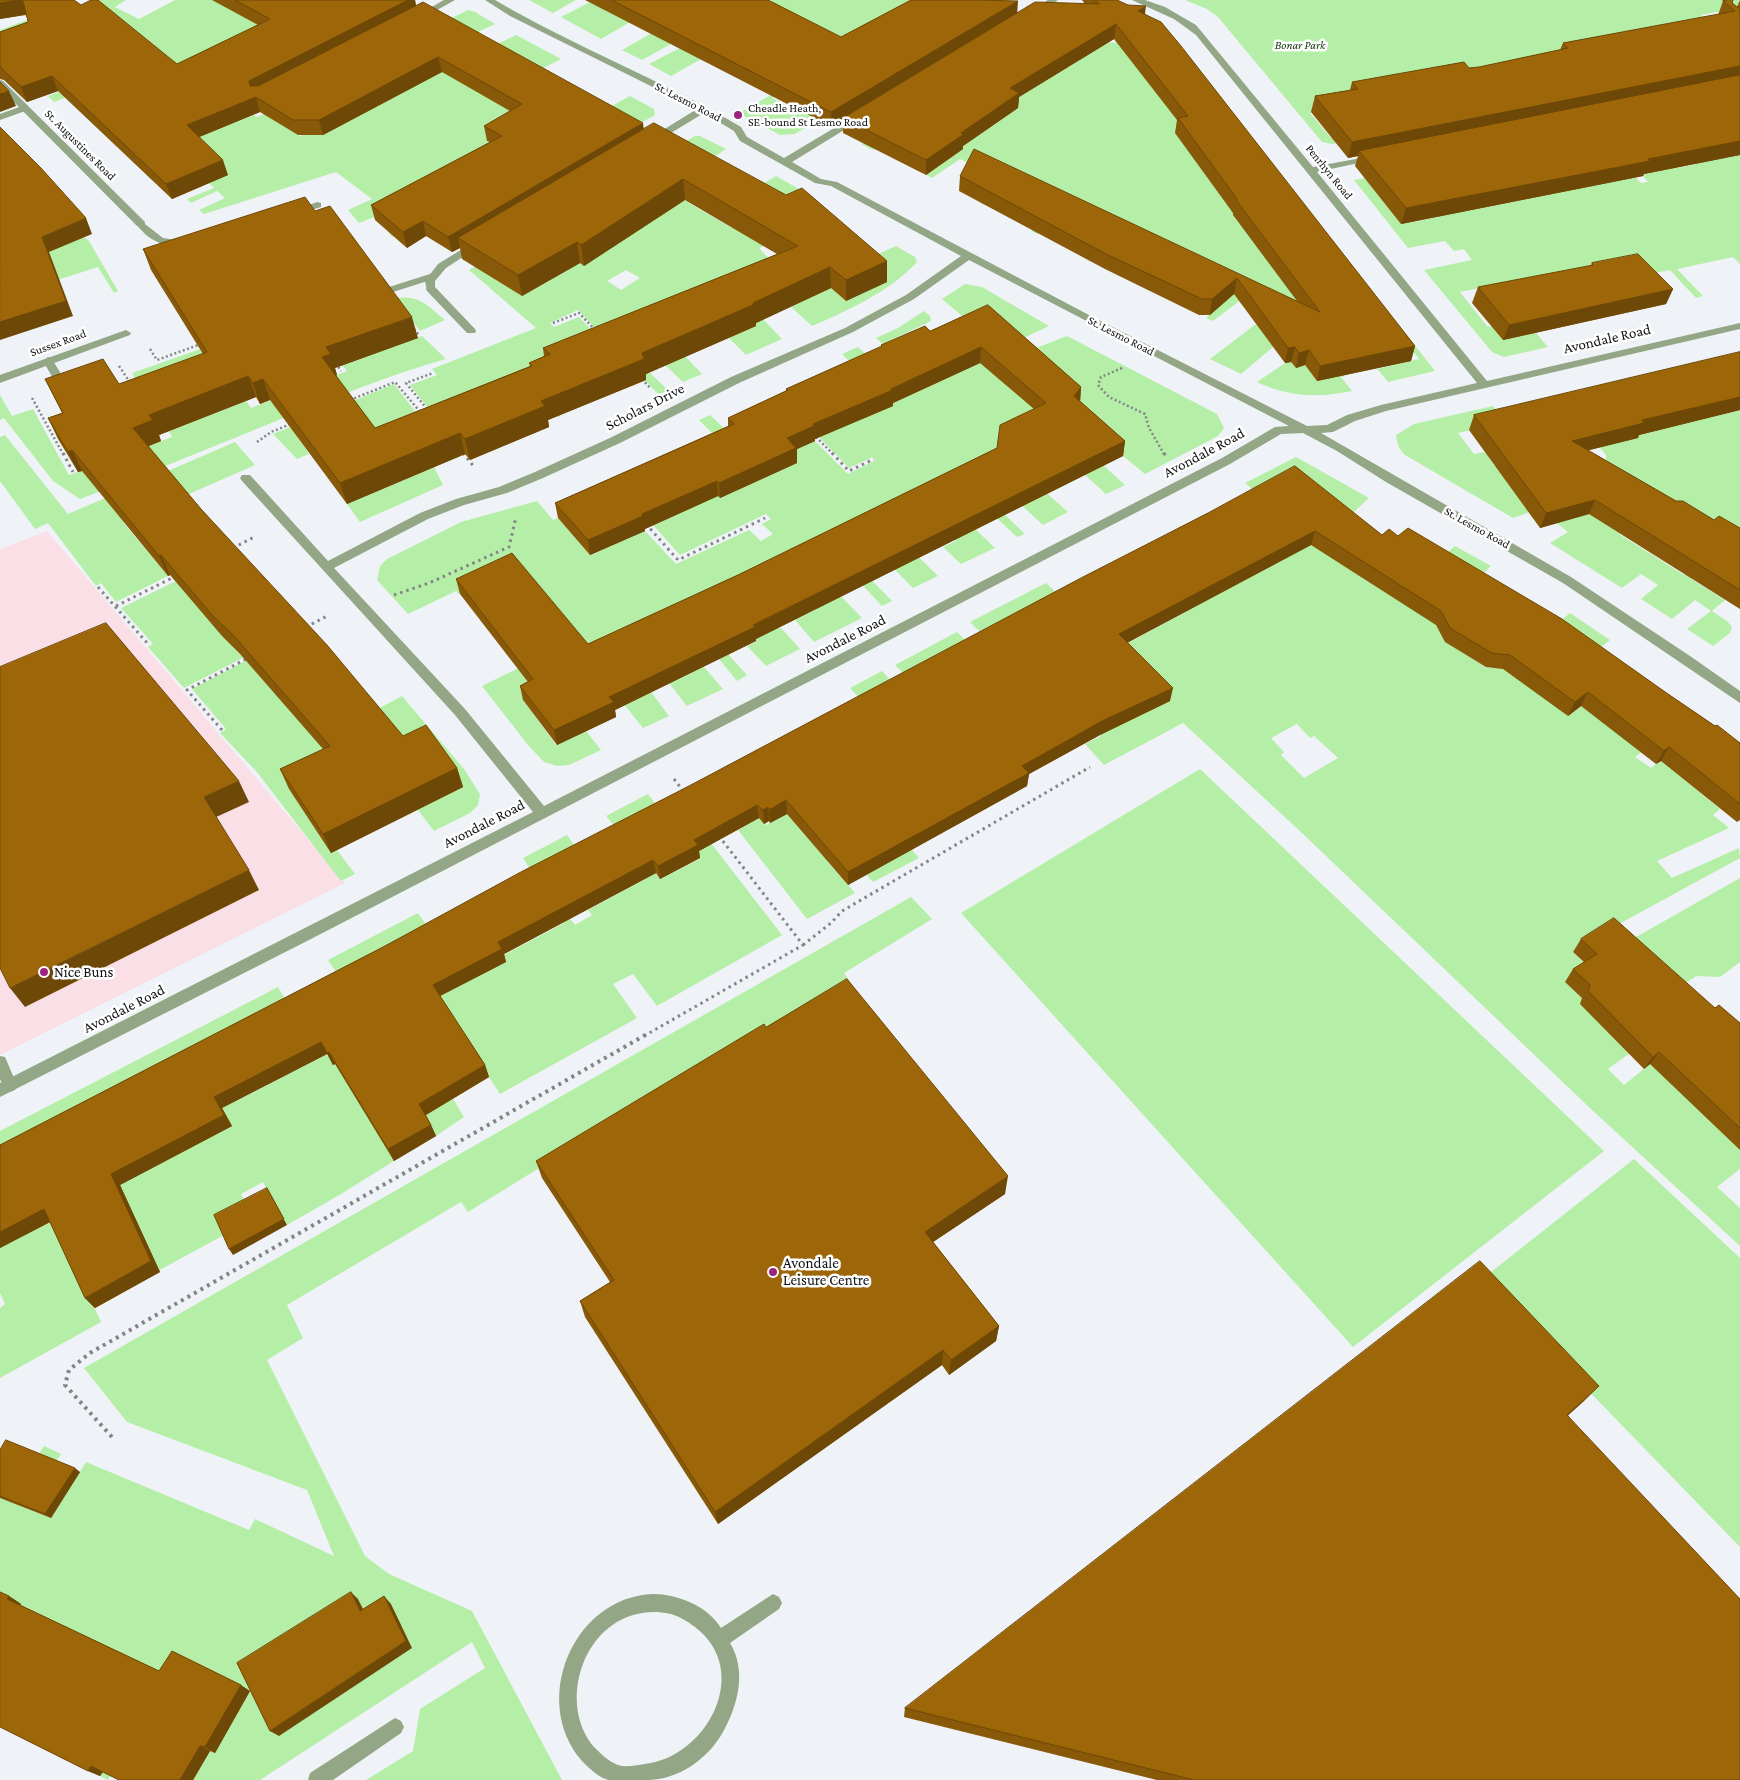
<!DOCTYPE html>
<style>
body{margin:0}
canvas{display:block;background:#eff2f6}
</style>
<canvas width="1740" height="1780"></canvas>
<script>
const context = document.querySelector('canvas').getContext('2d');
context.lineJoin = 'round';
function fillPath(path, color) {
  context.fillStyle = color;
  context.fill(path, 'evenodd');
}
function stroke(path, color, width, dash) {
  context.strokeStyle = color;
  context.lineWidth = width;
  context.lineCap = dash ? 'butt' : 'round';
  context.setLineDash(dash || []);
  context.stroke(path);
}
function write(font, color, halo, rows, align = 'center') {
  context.font = font + ' "Crimson Pro",serif';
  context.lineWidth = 5;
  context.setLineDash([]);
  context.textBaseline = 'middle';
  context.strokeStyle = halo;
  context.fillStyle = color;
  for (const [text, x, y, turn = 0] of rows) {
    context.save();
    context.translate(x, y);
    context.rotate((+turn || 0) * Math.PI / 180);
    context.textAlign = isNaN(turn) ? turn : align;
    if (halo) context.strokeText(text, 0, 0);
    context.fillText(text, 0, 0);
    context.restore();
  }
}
fillPath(new Path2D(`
 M47,531l298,352 -345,172v-506z`), '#fae0e6');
fillPath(new Path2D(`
 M93,0h33l-11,7 24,12 36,-19h241l-73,38 -66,-12 -50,95 4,3 23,-9 3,2 30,-15 -13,18 26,16 9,-4 128,-107 31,-15 7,2 20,12 -30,14 20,12 31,-15 45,24 -31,16 69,38 31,-17 24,13 1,6 -25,14 -213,94 -25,14 -15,-21 -18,7 -11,-13 24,-11 -36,-27 -132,42 -5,-4 26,-12 -8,-7 -26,12 -4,-4 27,-11 -5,-5 19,-8 -76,5 -6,-5 39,-16 -82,-76 -49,19 -6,-6 35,-13 -83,-31v-22l43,-16 51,25 34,-15z
 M529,0h47l-23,13z
 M772,0h164l-68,89 -73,45 -15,1 -41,-22 32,-18 -26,-80zM812,74l34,17 -39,24 -35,-17z
 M1185,0h555v8l-39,7 39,36 -374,87 -33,6 -11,-2 -104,-125 -11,-8zM1337,108l21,25 -27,5 -21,-25z
 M590,2l40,20 -29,17 -40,-22z
 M1092,6l21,4 42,16 -24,15 9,5 26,-14 6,8 -26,7 2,2 28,-5 29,36 -50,9 29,39 21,-4 3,4 -32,5 6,9 10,-1 31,40 41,-9 4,5 -39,8 4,5 -14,3 10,14 14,-3 6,7 -16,4 7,10 20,-4 4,6 9,4 11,-7 30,-7 43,55 -44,8 11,16 45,-9 66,84 -47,11 -11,-13 42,-10 -23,-30 -72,15 21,32 -4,1 11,14c-33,7 -64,6 -95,-9l28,-19 6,-1 5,6 9,-3 12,16 20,-5 -26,-37 -38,8 -32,27 -31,-15 76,-58 -22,-11 -14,3 -37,28 -7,-3 36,-32 -25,-13 -11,9 -27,-14 -28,23 -6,-2 29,-23 -39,-19 4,-4 -13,-6 -34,25 -5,-2 29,-22 -49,-26 -30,22 -6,-3 30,-21 -3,-2 9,-7 -20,-10 -9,6 -26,-12 -28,20 -5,-3 28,-20 -47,-23 -28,19 -6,-3 37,-26 -12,-5 -8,5 -32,-15 11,-7 -8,-5 -41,28 -12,-6 78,-49 42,20 11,-6 14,7 12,-8 -13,-7 24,-15 -18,-9 4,-3 19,9 29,-18 6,2 11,-7 -15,-7 8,-6 -33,-16 31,-19zM1076,19l44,1 1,10 5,1 1,12 -62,-2 -1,-13h12zM1147,50l8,4 15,-3 20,25 -19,3 2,4 -21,3 -25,-32zM1281,230l13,7 -17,13 -13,-6z
 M652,33l19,11 -29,16 -20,-10z
 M680,48l21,11 -30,17 -22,-12z
 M695,136h5l26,13 -28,19 -22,-12 -48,29 21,12 14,-8 22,12 36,-21 2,1 -34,22 43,25 14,-8 5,2 16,-10 10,8 3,-1 10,8 -24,10 6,6 -13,5 12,13 52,-21 2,2 9,-4 2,2 -45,19 21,20 48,-19 3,1 33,-15 19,11 2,5c-28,30 -68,48 -105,64l-21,-19 3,-2 -18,-18 -15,6 13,13 -4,2 -21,-21 -47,19 29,30 25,-10 -8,-9 9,-4 25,26 -36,16 -19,-19 -3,1 -30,-30 -37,15 28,29 -3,2 20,21 -19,8 -18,-17 15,-7 -30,-31 -36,15 30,32 5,-2 19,18 -9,5 -81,-85 -28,13 4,4 25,-10 33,34 -78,33 27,32 -3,1 -12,-14 -12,5 -13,-16 -80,32 -31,-39 27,-10 -5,-6 104,-41 -67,-58 31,-18 10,6 -25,15 37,23 27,-15 -6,-4 24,-14 -33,-19 5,-3 31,18 7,-5 11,7 16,-10 -10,-7 12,-7 12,7 11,-8 -42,-24 -24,14 -10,-6 29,-17 31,17 14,-9 -30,-18zM865,263l21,19 -40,19 -23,-20zM626,270l14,8 -19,12 -14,-9z
 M1717,149l10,9 13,-3v109l-7,-7 -56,12 26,27 -7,2 -26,-28 -31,6 -1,34 -5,1 -32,-35 -54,21 25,28 -6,1 -25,-28 -61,-10 -20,4 27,34 49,7 12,14 -44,10 -12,-5 -68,-82 48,-10 -8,-11 -10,2 -9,-10 -37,7 -54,-68 33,-6 19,38 9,10 22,-5 -8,-10 30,-6 9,10 167,-34 6,6 7,-1 -6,-7 5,-1 -10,-10 28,-5 10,9 20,-3 -10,-11z
 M776,176l28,16 -32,17 -26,-15z
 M0,221l82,14 7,6 29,50 -4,2 -16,-26 -53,17z
 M965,284l17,3 67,39 -44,21 26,3 36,-14 150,78 7,14 -6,8 -73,38 -22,-18 -20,9 22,20 -19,9 -21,-19 -3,1 -39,-35 -36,17 61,54 -25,13 -25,-23 -52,-24 59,56 -8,3 -59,-55 13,43 24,23 -34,16 -18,-17 13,-6 -39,-38 -36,17 57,56 -25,12 -24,-24 -54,-21 57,58 -10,5 -55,-59 9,44 26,27 -48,24 -19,-22 22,-11 -37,-39 -39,19 37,39h3l19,21 -34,17 -19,-20 9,-4 -7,-8 -21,20 19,21 -10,6 -53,-65 20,51 19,22 -36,17 -52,-66 16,52 18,24 -26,12 -32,-40 -88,12 33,45 30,-14 15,19 -32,15 -12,1 -13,-4 -16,-17 -46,-59 55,-27 -10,-13 -20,9 -3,-4 12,-83 -57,26 -3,-3 -48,23 -31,-34 3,-14 7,-7 74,-37 76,-21 16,19 5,-2 32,37 55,-24 31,33 73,-34 12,11 12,-7 -11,-10 9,-5 -5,-5 -86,41 -27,-30 82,-37 -12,-44 -24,-24 11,-5 19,18 58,20 28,-12 33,33 28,-14 -3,-3 -24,11 -30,-31 40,-66 -17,-17 16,-7 24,22 48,16 -54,-47 22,-10 26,-17 6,5 1,5 -44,21 18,16 69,-32 -32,-27z
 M395,298c25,-3 32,7 50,22l-25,11z
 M422,336l24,23c-57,16 -110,38 -165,60 -67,27 -133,55 -201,80l-27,-18 -49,-63 -4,2v-25l12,21 21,-7 36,66 103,-38 -3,-6 77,-30 5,7 86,-33 10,-4 -5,-6z
 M209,346l16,23 -78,29 -15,-25z
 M1701,375l33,37 6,-2v138l-7,-4 -42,35 34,21 -13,11 15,10 5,6 -2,6 -17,13 -26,-17 24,-18 -16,-11 -23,19 -31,-20 17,-14 -17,-11 -19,14 -72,-45 18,-11 -29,-23 -26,9 -108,-63c-6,-6 -8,-11 -9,-20l18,-11 79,-18 12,15 76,45 25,-5v-6l-10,-12 6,4 5,-2 11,-7 4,4 13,-4zM1502,423l-7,44 -10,-15 -11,2 -16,-21zM1635,521l91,19 -42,35 -65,-41z
 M394,384l33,43 12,1 23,28 -28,11 9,18 -83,37 -13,-18 59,-25 -108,-42 11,17 -12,5 -24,-25z
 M5,435l63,79 167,-72 20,23 -73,32 -3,-2 -56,27 45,54 -52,26 -15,-19 -5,3 -48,-63 -13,6 -35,-48v-44z
 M1296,457l73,41 -26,24 -79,-27 172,67 19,-16 36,20 -18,17 -16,66 29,18 6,1 57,-38 21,-17 40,27 -22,17 -7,49 62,45 -8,6 16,11 46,-35 -28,34 51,42 -7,6 16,13 -72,33 15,17 67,-30 1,10 -134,73 -33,21 16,15 34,67 117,115v20l-23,18 23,21v38l-149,-137 -289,-276 -119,-110 -79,42 -19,-21 16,-8 -112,-95 -19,-19 76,-39 18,17 63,41h5l55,-30 74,-115 -16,-13zM1297,724l13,14 4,-2 24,22 -34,20 -23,-23 3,-3 -13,-14zM1634,1050l16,14 -26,21 -16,-16z
 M176,581l64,74 28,-14 2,3 -86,44 -36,-41 5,-3 -32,-36z
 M957,632l17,17 -62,33 -17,-17z
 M247,660l127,51 28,-15 62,73 16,25 -2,11 -8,8 -36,18 -16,-21 -81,40 18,24 -14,7 -85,-110 -36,-38 6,-4 -34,-40z
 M882,671l16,17 -31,18 -17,-18z
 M1200,769l404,382 -251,196 -392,-434z
 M740,772l143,45 36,41 -46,24 -27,-31 -18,11 27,31 -48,26 -69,-89 21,-12 7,7 15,-8z
 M648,794l15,20 -37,20 34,45 40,-20 -9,-12 16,-9 75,97 -125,71 -24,-32 -20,10 24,34 -137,76 -29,-45 -36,20 29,48 -28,19 -23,-38 -19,63 -53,33 -54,31 -24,-43 -22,12 6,12 -23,29 -90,49 -13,9 -19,-40 -26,15 25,54 -101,56v-70l5,-4 -5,-11v-65l26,6 27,-14 -53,-58v-31l278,-144 13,22 43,55 37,-20 -28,-62 -15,-22 90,-47 44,65 26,-7 18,-9 -4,-6 62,-33 -31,-43 3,-2 -13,-20 44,-23 15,21 -42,21 35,48 17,-10 -4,-5 59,-32 -25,-43 -16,-19zM239,1038l29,47 -46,23 9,18 -39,20z
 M1740,878v84l-20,15 -24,-1 -23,16 -51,-47z
 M911,897l21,22 -88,54 7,10 -307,182 -76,47 -7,-10 -174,103 16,33 -36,22 98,196 24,18 83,37 90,169h-196l47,-29 7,-42 65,-41 -13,-26 -212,138h-67l17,-29 5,1 -33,-94 -74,122 -8,-4 60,-102 -93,-19 -67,-62v-96l10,4 34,-55 17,8 -35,54 25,10 35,-56 163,68 6,-11 79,37 -27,-66 -180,-68 -43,-54zM358,1600l10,19 -55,7z
 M1634,1159l106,99v289l-259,-267z`), '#b5efa7');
stroke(new Path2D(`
 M553,323l26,-10 17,18
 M414,329l5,6
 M150,349l7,11 44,-16
 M336,363l5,8
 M119,366l12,18
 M1122,368l-21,9 -3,8 11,12 36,17 4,14 15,26
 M642,379l9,10
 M32,398l31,56
 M350,400l45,-18 26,31
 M427,409l-21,-26 27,-10
 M816,437l17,17
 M257,442l14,-10 20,-8
 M461,451l3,3`), '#838588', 2.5, [2, 2.5]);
stroke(new Path2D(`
 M63,453l10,19
 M463,453l12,15
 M832,453l17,18 25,-12
 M1164,453l2,4
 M646,524l32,36 87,-42
 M233,548l23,-12
 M98,587l50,57
 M394,595l35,-12 80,-36 7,-30
 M116,606l60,-30
 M306,627l23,-12
 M222,730l-35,-40 61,-32
 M674,779l10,13
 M803,945l28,-22 11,-12 248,-144
 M644,1036l159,-91 -84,-109`), '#838588', 3, [2.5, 4]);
stroke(new Path2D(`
 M112,1437l-47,-52 4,-15 21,-17 557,-319`), '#838588', 4, [3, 4.5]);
fillPath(new Path2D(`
 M25,105l3,1v4l-28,10v-6z
 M317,202l4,1v4l-26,8 -5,-3z
 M141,221l22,17 20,3 5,3 -5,3c-21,-1 -34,-6 -47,-23z
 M433,273l4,1 1,2 -1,2 -44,14 -5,-3 1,-2z
 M431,286l4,1 40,42 1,2 -1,2h-8l-40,-42 -1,-2z
 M48,357l4,2 15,25 -1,3 -4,1 -4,-1 -15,-26z
 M0,1056l5,1 12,28 -2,5 -5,2 -5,-2 -5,-11z
 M653,1594c24,0 55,12 68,34l52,-34 6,3 3,6 -3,6 -49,34c17,28 8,62 -7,89 -15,27 -45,48 -76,48 -12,0 -26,0 -38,0 -10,-2 -20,-12 -27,-19 -52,-60 -9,-164 71,-167zM658,1612c18,2 23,5 37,15 58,44 12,130 -50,137 -8,1 -16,3 -23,2 -11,-2 -20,-11 -28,-19 -33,-39 -16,-109 31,-129 11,-5 21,-6 33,-6z
 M395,1718l6,3 3,6 -3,6 -68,47h-25l2,-7z`), '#93a685');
fillPath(new Path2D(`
 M444,0h11l-34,19 -3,1 -4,-3z
 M485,0h10c80,47 167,80 246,127l6,10 37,21 72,-43h6v4l-70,43 29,17 16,3 250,132 220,112 20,-1 20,-10 34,-10 96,-22 -281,-348 -22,-16 -42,-19h13l20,7 31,18 117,142 64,-12v4l-60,13 170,209 253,-58v6l-354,82 -31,10 -22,11 -12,1 250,144 119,79 50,35v12l-177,-120 -177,-101 -49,-31 -34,-18 -22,1 -51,30 -921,476 -309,157v-14l533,-271 -78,-97 -213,-234 -2,-3 2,-3h8l78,86 92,-48 36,-14 43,-12 36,-15 77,-35 119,-60 114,-49 61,-33 55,-39 -130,-70 -16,-3 -75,-42 -6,-10 -30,-18 -48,29h-6v-4l47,-29 -187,-93zM969,260l320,166 -14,1 -53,31 -678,348 -79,-97 -131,-141 94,-49 36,-14 43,-12 36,-15 77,-35 119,-60 114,-51 61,-33z
 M1048,0h10l-21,14h-6v-4z
 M0,80l3,1 142,141v4h-8l-137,-138z
 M477,240l4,1v4l-35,23 -11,13v10h-8l-2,-10 13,-17z
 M126,330l5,3 -1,2 -130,48v-8z`), '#93a685');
fillPath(new Path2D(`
 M0,0l81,5 96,59 81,-39 -46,-25h203l1,6 228,123 243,153 -41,19 -15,-13 -75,35v3l-110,48v6l-98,40 1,7 -79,33 -5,-6 -118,50 -77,-104 -10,4 -4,-7 -97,38 2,6 -13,5 53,63 202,227 54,32 6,19 -132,66 -42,-64 -9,-20 43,-20 -82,-94 -19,-19 -52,-61 -2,1 -86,-105 -4,1 -20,-33 -10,-21 14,-5 -17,-34 74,5 84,-30 -52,-84 -8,-21 275,89 -83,30 2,7 -1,1 39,52 155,-62 -1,-3 15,-7 -1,-8 234,-94 -92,-54 -101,66 -4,-3 -58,33 -60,-37 -2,-11 -8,4 -26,-16 -19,12 -32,-28 -4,-15 119,-63 -3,-1 -3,-15 26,-15 -68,-39 -119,63h-25l-38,-23 -61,25 29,38 -56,24 -114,-108 -31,11 -23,-22 -4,-1v-47l28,-10 -2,-7 -26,4z
 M585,0h183l73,37 70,-37h89l-1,1 19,12 67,-9 -3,-4h35l28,14 270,332 -4,15 -94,20 -12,-16 -9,3 -5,-6 -6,1 -51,-69 -24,21h-11l-94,-46 -146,-78 1,-15 337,125 -64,-86v-2l-58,-80 2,-13 -63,-81 -95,58 -1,11 -55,38v3l-37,26 -83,-42v-13l-11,7z
 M1740,0v155l-96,19 -1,2 -242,48 -46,-58 3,-10 -10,2 -37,-46 4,-16 35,-6 2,-8 127,-15 81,-17 3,-7 155,-28 5,-14 9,2 5,4z
 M1592,263l81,26 -7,15 -163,36 -31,-37 6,-16 113,-21z
 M988,305l93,82 -1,14 45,40 -2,15 -367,183v2l-141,69 1,7 -59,28 -34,-45 -3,-14 8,-4 -68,-88 -4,-15 132,65 152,-70 257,-126 37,-39 -54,-46 -87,40v3l-78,33v2l-18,8v14l-77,35 -2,-2 -73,33v2l-55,24 -32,-37 -3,-15 173,-77v-8l58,-27v-2l95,-42v-2l49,-14z
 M1740,352v58l-101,25 -1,3 -50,12 88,51 38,19 26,8v81l-151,-95 -49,14 -71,-98 5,-15z
 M1208,513l174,22 16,1 270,158 72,49v77l-3,2 -76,-61 -5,3 -75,-58 -13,10 -65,-47 -17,-2 -41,-25 -9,-17 -125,-80 -184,98 43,58 -70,34 -71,39 -2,12 -179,99 -61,-71 -17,9 -1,-2 -5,3 -5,-6 -60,33 1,7 -40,21 -4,-6 -152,81 2,8 -66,34 45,69 4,12 -63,38 5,10 5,11 -42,25 -59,-97 -2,1 -6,-11 -105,54 10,18 -112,59 40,87 -65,36 -10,-10 -35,-76 -50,26v-103l385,-199z
 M1581,939l134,69 25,15v127l-90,-86 -6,5 -64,-65 2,-6 -17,-16 8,-13 11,-7 -11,-10z
 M536,1161l469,33 -72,48 66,84 -3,15 -47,34 -7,-10 -224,159 -133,-207 -5,-16 30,-19 -68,-104z
 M1585,1400l-17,15 172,365h-583l-253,-63 1,-9z
 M0,1450l80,22 -29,46 -51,-20z
 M9,1596l12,8 -1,1 139,66 91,20 -35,62 -5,-2 -17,29h-74l-16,-8 -3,4 -12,-5z`), '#875908');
fillPath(new Path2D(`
 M18,0h5l5,14 -28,5v-16z
 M408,0h7l2,12 -164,84 -4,-15z
 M1018,1l-1,15 -174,102v2l-11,7 -1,-15z
 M1146,6l-2,15 -6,-10z
 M1116,24l-2,15 -95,58 -1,11 -55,38v3l-37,26v-15l35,-27 49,-45z
 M438,57l4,15 -119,63 -4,-15z
 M1740,66v14l-381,71 -1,5 -10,2 4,-16z
 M52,76l6,15 -31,11 -6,-15z
 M9,91l7,15 -16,6v-18z
 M256,97l4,15 -68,28 -5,-15z
 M643,123l2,15 -187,100 2,10 -8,4 -4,-15z
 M1740,141v14l-96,19 -1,2 -242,48 5,-16z
 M223,160l5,15 -56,24 -6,-15z
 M683,179l2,21 -101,66 -3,-21z
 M86,218l6,16 -43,18 24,64 -73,24v-18l42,-85z
 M423,221l3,15 -19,12 -4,-16z
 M577,242l3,21 -58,33 -4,-21z
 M887,261v21l-41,19v-21z
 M830,267l1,21 -75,35v3l-110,48v6l-98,40 1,7 -79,33 -5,-21 76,-38 101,-48z
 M1237,278l-3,16 -24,21 2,-16z
 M1673,289l-7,15 -163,36 6,-15z
 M412,317l6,21 -83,30 2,7 -8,3 -7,-21 4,-10z
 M1415,346l-4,15 -94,20 3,-15z
 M981,347l-1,16 -87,40v3l-78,33v2l-18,8v14l-77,35 -1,-15 68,-45 26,-14z
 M1295,347l-4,15 -6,1 3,-15z
 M1309,350l-4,15 -9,3 3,-15z
 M248,376l8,21 -97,38 2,6 -19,8 -9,-21 16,-13z
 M263,379l7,21 -10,4 -7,-21z
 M1081,387l-1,16 -6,-7z
 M1740,397v13l-101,25 -1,3 -72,18 6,-15 70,-21z
 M460,433l5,21 -118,50 -7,-21z
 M1125,441l-2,15 -367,183v2l-141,69 1,7 -59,28 -3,-15 55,-33z
 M72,450l10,21 -4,1 -10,-20z
 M717,481l1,15 -73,33v2l-55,24 -2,-15 54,-26z
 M1595,500l-6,14 -49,14 6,-15z
 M1315,531l-4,14 -194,103 2,-14z
 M161,555l9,20 -2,1 -9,-20z
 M1173,688l-3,13 -70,34 -71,39 -2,12 -179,99v-13l174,-106 80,-45z
 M1588,692l-7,14 -13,10 7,-14z
 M1669,747l-8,14 -5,3 8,-13z
 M457,768l6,19 -132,66 -8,-19z
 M239,781l10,21 -35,16 -10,-21z
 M786,800l1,14 -17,9 -1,-13z
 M757,805l2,13 -60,33 1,7 -40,21 -2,-13 36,-26z
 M768,807l1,14 -5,3 -1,-14z
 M653,860l3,13 -152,81 2,8 -68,35 -5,-12 65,-43z
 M249,870l10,20 -234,117 -15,-19z
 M321,1042l6,12 -105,54 10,18 -112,59 40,87 -65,36 -10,-10 26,-124 103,-77z
 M329,1052l6,12 -2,1 -6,-12z
 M1659,1052l-9,12 -6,5 9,-12z
 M485,1065l4,12 -65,39 -5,-12z
 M431,1125l5,11 -42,25 -6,-12z
 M1008,1176l-3,18 -81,54 1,-16z
 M267,1188l20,37 -54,30 -4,-6z
 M44,1209l10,11 -54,28v-16z
 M999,1326l-3,15 -47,34 2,-15z
 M943,1350l-1,15 -224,159 -3,-12z
 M1599,1386l-14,14 -32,29 14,-14z
 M75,1468l5,4 -29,46 -6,-4z
 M351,1592l7,7 10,20 -8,-8z
 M9,1596l12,8 -2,3 -12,-8z
 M384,1596l7,8 21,44 -133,88 -9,-5z
 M241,1685l9,6 -35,62 -10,-6z
 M200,1746l10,5 -17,29h-13z
 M91,1766l12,5 -3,5 -12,-5z`), '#6e4806');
const building = new Path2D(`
 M0,0h18l-18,3z
 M23,0h51l7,5 10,-5h7l79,64 93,-45 -35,-19h173l-159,81 1,5h8l165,-84 220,121 -195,114 -25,-16 -20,11 -32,-27 131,-69 -18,-10 38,-22 -84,-47 -119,63h-26l-37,-23 -69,28 36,35 -57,24 -114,-108 -31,11 -21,-20v-35l28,-10z
 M612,0h156l73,37 70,-37h69l38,1 -187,111z
 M1095,0h22l11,5 18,1 -8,5 23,11 20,24 234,300 -95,20 -11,-16 -10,3 -4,-6 -7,1 -51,-70 -25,21h-10l-96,-45 -146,-78 14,-27 346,163 -84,-112 1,-1 -59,-81 10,-2 -72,-92 -106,64 9,5 -58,40 3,1 -38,26 -83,-42 192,-116 64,2z
 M1733,0l-1,3 8,6v57l-388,76 -37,-46 43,-7 -6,-7 112,-20 5,6 10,-1 89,-19 -5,-5 172,-32 -12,-10z
 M1740,75v66l-92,18 2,2 -244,47 -47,-57z
 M0,82l9,9 -9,3z
 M654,123l132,72 16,-7 85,73 -41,19 -16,-13 -77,36 2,1 -113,49 2,6 -103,42 4,5 -80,33 -5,-6 -120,50 -77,-104 -10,4 -5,-7 -99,39 4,5 -20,8 68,81 126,136 76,91 23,-11 31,43 -134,66 -43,-65 50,-23 -97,-111 -20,-19 -52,-61 -2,1 -87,-106 -4,2 -20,-34 15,-5 -18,-34 58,-20 16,25 88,-32 -64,-103 162,-52 10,14 15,-5 82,111 -86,30 5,7 -9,3 53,71 157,-62 -3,-3 21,-9 -7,-6 255,-102 -115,-67 -102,66 -4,-3 -59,33 -60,-37z
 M0,127l41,41 45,50 -44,19 24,64 -66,21z
 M1638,254l35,35 -164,36 -31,-38 115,-22 -1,-2z
 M988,305l93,82 -7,9 51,45 -372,184 2,2 -146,70 5,5 -60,28 -34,-44 13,-7 -77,-100 56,-26 76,91 152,-70 257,-126 3,-23 46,-22 -65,-56 -90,42 2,1 -80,34 1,2 -27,12 9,10 -77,35 -2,-2 -75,33 1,2 -55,24 -33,-37 179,-79 -6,-6 60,-28 -2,-1 96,-43 -1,-1 44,-19 5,5z
 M1740,352v45l-98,23 2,3 -72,18 104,60h7l31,19 5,-4 21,12v62l-145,-90 -49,13 -72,-98z
 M1295,466l87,69 7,-6 9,7 10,-8 154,91 106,75 47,32 2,-1 23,18v61l-71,-57 -5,4 -76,-59 -13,10 -65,-47 -18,-2 -42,-25 -9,-17 -126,-80 -196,103 54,54 -71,33 -80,45 7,7 -181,99 -62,-72 -17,10 -1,-3 -5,3 -6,-5 -63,35 4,5 -40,21 -5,-6 -155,82 4,7 -69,36 52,80 -66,39 12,21 -43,24 -59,-97 -2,1 -6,-11 -107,55 10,18 -113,59 40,87 -66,37 -41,-89 -44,23v-87l385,-199 134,-73 170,-87 392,-208 127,-65z
 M106,623l133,158 -35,16 45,73 -239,118 -10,-20v-301z
 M1614,918l101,90 4,-3 21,18v105l-81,-76 -6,5 -65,-66 2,-6 -17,-16 24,-15 -16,-15z
 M847,979l161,197 -83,56 74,94 -48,34 -8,-10 -228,162 -135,-211 34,-21 -78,-119 228,-137 2,3z
 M267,1188l17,31 -55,30 -15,-34z
 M1480,1261l119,125 -32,29 173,184v181h-546l-289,-72z
 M6,1440l69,28 -30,46 -45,-18v-46z
 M0,1592l9,4 -2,3 152,72 13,-20 69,34 -36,62 -5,-1 -20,34h-61l-28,-14 -3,5 -88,-44z
 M351,1592l9,19 24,-15 22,45 -136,90 -33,-68z`);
fillPath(building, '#9d6709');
stroke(building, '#6e4806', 1);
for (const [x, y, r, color] of [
 [738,115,5,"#9b247e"],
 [44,972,5,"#9b247e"],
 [773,1272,5,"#9b247e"]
]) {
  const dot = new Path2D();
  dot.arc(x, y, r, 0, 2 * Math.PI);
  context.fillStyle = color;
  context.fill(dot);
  stroke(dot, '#fff', 2);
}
write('italic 12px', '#0d3302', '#fff', [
 ["Bonar Park",1300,45]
]);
write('12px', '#0f1011', '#fff', [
 ["St. Lesmo Road",688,102,27],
 ["St. Augustines Road",80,145,45],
 ["Penrhyn Road",1329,172,51],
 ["St. Lesmo Road",1121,336,27],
 ["Sussex Road",58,343,-20],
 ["St. Lesmo Road",1477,528,29]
]);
write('12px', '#0f1011', '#fff', [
 ["Cheadle Heath,",748,108],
 ["SE-bound St Lesmo Road",748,122]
], 'left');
write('15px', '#0f1011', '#fff', [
 ["Avondale Road",1607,339,-13],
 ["Scholars Drive",645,407,-27],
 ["Avondale Road",1204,453,-28],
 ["Avondale Road",845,639,-27],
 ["Avondale Road",484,824,-27],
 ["Avondale Road",124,1009,-27]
]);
write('15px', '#0f1011', '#fff', [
 ["Nice Buns",54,972],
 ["Avondale",783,1263],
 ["Leisure Centre",783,1280]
], 'left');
</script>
